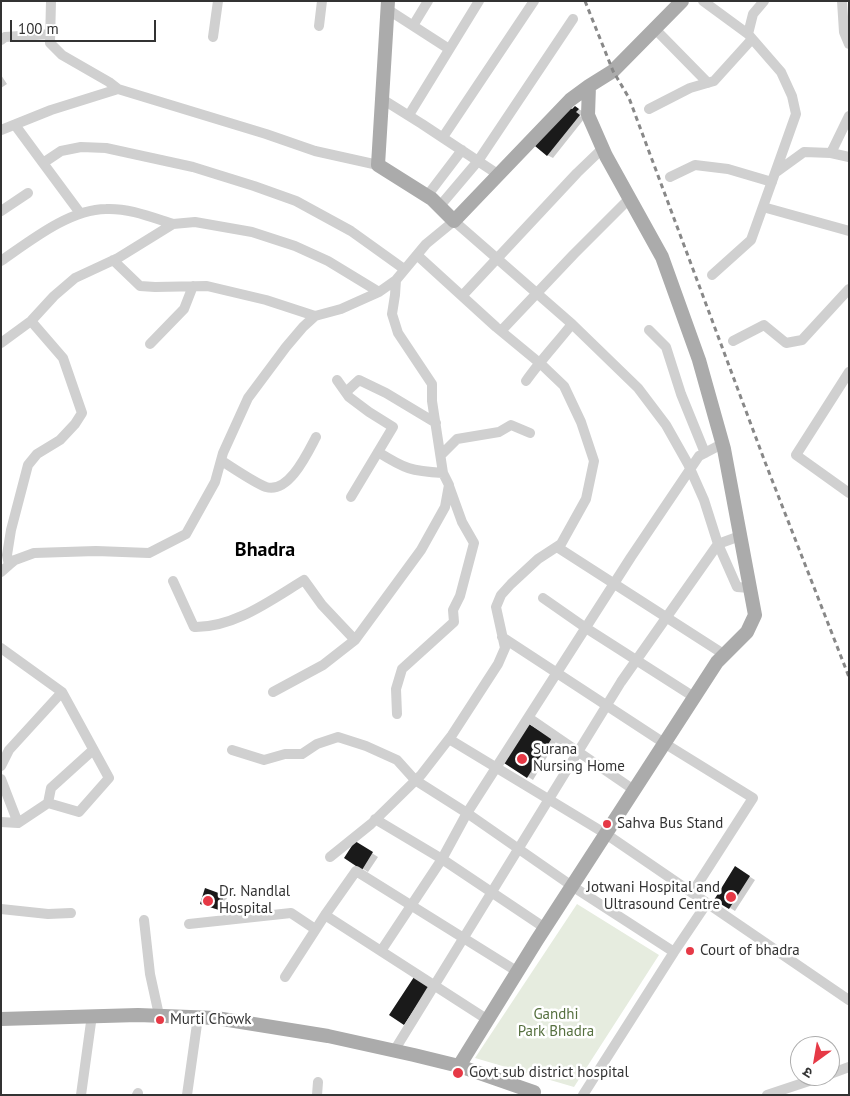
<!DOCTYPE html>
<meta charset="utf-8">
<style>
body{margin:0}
#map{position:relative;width:850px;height:1096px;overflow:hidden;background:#fff;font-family:"PT Sans","Noto Sans Devanagari",sans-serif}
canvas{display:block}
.frame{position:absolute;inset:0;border:2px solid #333;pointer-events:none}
.north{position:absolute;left:790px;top:1036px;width:50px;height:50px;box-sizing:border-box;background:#fff;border:1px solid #adadad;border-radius:50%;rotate:212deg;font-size:14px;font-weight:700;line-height:20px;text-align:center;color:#333}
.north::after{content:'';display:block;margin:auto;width:18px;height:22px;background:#e63946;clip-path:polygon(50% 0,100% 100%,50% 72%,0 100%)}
.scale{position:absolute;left:10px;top:20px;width:146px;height:22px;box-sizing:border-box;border:2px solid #333;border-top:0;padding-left:6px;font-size:15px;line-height:18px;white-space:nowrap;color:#333;-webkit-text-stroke:4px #fff;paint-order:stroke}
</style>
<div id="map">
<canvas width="850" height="1096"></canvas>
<div class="frame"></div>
<div class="north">उ</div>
<div class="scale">100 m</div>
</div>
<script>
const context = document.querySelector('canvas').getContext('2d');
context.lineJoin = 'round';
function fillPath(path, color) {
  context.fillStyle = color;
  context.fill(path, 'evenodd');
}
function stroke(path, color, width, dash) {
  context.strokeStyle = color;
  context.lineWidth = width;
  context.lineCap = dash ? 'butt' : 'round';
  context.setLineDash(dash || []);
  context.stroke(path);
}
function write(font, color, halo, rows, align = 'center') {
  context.font = font + ' "PT Sans",sans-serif';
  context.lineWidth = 5;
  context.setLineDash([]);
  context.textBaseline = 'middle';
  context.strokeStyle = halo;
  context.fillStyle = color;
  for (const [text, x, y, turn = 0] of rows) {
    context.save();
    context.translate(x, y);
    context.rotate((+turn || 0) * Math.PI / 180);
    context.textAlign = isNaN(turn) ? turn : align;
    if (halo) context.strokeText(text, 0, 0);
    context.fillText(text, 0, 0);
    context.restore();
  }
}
fillPath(new Path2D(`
 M577,904l82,51 -85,132 -99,-29z`), '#e6ecdf');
fillPath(new Path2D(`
 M1,75l6,9 -6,4z
 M575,107l9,5 -4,4 4,3 -31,39 -6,-3z
 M529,726l27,16 -23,38 -27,-17z
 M356,843l22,14 -10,15 -22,-14z
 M736,868l19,12 -20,31 -19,-12z
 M223,896l4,2 -5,13 -17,-6z`), '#0003');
fillPath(new Path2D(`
 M567,106l5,3 3,-3 4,3 -3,3 4,3 -33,41 -12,-10z
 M529,724l23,14 -25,40 -23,-15z
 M355,841l18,11 -11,18 -18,-12z
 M735,866l15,10 -21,33 -15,-9z
 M205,888l19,7 -5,15 -19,-6z
 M414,977l15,10 -25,38 -15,-10z`), '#1a1a1a');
stroke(new Path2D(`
 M51,1l-1,42 12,12 47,27 9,7
 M703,1l45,33
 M764,1l-11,13 -5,20 33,38 11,24 4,18 -21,59
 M842,1l2,31 5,12
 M387,9l62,40
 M414,24l14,-23
 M319,26l3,-25
 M655,29l53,54
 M213,37l5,-36
 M1,40l4,-3 45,-3
 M382,99l40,25 77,51
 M649,109l41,-21 24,-7 38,-42
 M409,115l70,-114
 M15,125l28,38 18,-12 20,-4 25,1 87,19 61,19 42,15 55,30 53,38
 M1,130l50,-20 67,-21 148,45 49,17 63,14
 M443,137l91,-136
 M831,153l18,-37
 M43,163l37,50
 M670,177l25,-12 33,4 44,13
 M427,196l35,-46
 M439,207l39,-46 95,-142
 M763,207l86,24
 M1,211l27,-18
 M113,260l27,26 15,1 52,-1 59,14 49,16 26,-7 38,-17 17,-12 30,-36 28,-23 118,103 66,64 28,37 22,39 16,36 14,44 19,43 13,1
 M1,261c29,-20 69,-52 105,-52 23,-1 45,8 67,15
 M712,275l39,-35 24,-67 29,-21 27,1 18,4
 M462,296l115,-123 26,-25
 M649,330l17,17 15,47 24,59
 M501,331l73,-77 56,-56
 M733,341l31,-16 22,18 16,-3 47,-51
 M1,343l30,-22 23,-25 21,-18 43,-20 55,-34 22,-2 57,10 43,14 33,15 51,31
 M150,344l34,-35 9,-23
 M849,372l-53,83 53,38
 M337,380l12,17 20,15 24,15 -42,70
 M526,381c14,-20 31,-38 46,-57
 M346,392l13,-12 27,13 50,30
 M378,452c27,17 33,19 65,21
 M441,455l16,-16 42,-7 12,-7 19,8
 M222,461c11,7 33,22 44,26 23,7 42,-35 50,-50
 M557,547l168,108
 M9,565l6,-5 19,-7 62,-2 53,2 37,-19 29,-52 8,-29 25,-55 38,-51 17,-20 12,-11
 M1,572l8,-7 -2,-10 4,-25 17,-65 9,-11 23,-14 15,-16 7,-11 -19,-55 -32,-37
 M173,581l21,46c40,1 77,-27 110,-47l18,25 33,35
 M543,598l43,30 108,69
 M502,637l162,106 89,55 -61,95
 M1,648l61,44 47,86 -30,34 -31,-9
 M273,692l50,-27 32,-25 66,-90 24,-43 4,-22 -6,-12 -11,-72v-17l-34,-51 -6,-19 3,-19 1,-15
 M397,714l-1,-25 6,-20 52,-47 -1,-12 7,-14 14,-53 -12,-21 -13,-36
 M529,718l105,72
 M449,739l157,95 243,166
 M232,750l32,10 21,-6h17l15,-10 21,-7 28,9 31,14 18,20 52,33 105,73 102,66
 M1,766l8,-16 53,-58
 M1,779l17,44
 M375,819l67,40 103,69
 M1,822l17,1 30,-20 3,-15 42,-38
 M330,857l41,-33 50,-49 31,-40 46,-71 7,-16 -9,-41 5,-12 10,-11 27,-25 23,-15 25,-45 8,-38 -13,-39 -17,-36 -22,-21 -46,-38 -79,-72
 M1,909l47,5 23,-1
 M325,915l31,-44 162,101
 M144,920l6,54 9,41
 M189,924l102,-11 24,16
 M381,951l61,-92 25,-46 164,-256 68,-101 23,-12
 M285,977l40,-62 163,105
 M394,1051l227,-369 97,-138 22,-8
 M830,1074l19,-7
 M81,1095l11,-80
 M137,1095l1,-2
 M187,1095l11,-78
 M317,1095l1,-13
 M583,1095l91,-143 33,-49
 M767,1095l57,-19`), '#d0d0d0', 10);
stroke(new Path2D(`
 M388,1l-10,164 54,34 22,22 116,-121 19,-14 24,-15 69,-70
 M1,1019l137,-4 78,3 112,18 86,19 45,11 75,26 -1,3
 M459,1066l78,-126 180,-278 30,-30 8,-17 -31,-166 -25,-89 -37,-103 -56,-101 -18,-41 1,-29`), '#ababab', 14);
stroke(new Path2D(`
 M585,1l28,70 16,27 136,364 84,215`), '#888', 3, [5, 4]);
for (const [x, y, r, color] of [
 [522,759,6,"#e63946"],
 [607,824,5,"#e63946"],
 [731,897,6,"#e63946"],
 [208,901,6,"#e63946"],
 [690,951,5,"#e63946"],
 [160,1020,5,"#e63946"],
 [458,1073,6,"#e63946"]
]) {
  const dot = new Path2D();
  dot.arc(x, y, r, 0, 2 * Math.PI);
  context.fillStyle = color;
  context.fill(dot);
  stroke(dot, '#fff', 2);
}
write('15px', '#333', '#fff', [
 ["Surana",533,750],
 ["Nursing Home",533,767],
 ["Sahva Bus Stand",617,824],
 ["Jotwani Hospital and",720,888,"right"],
 ["Ultrasound Centre",720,905,"right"],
 ["Dr. Nandlal",219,892],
 ["Hospital",219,909],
 ["Court of bhadra",700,951],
 ["Murti Chowk",170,1020],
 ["Govt sub district hospital",469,1073]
], 'left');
write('15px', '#56703f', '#fff', [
 ["Gandhi",556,1015],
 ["Park Bhadra",556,1032]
]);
write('bold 20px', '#000', '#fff', [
 ["Bhadra",265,550]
]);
</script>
